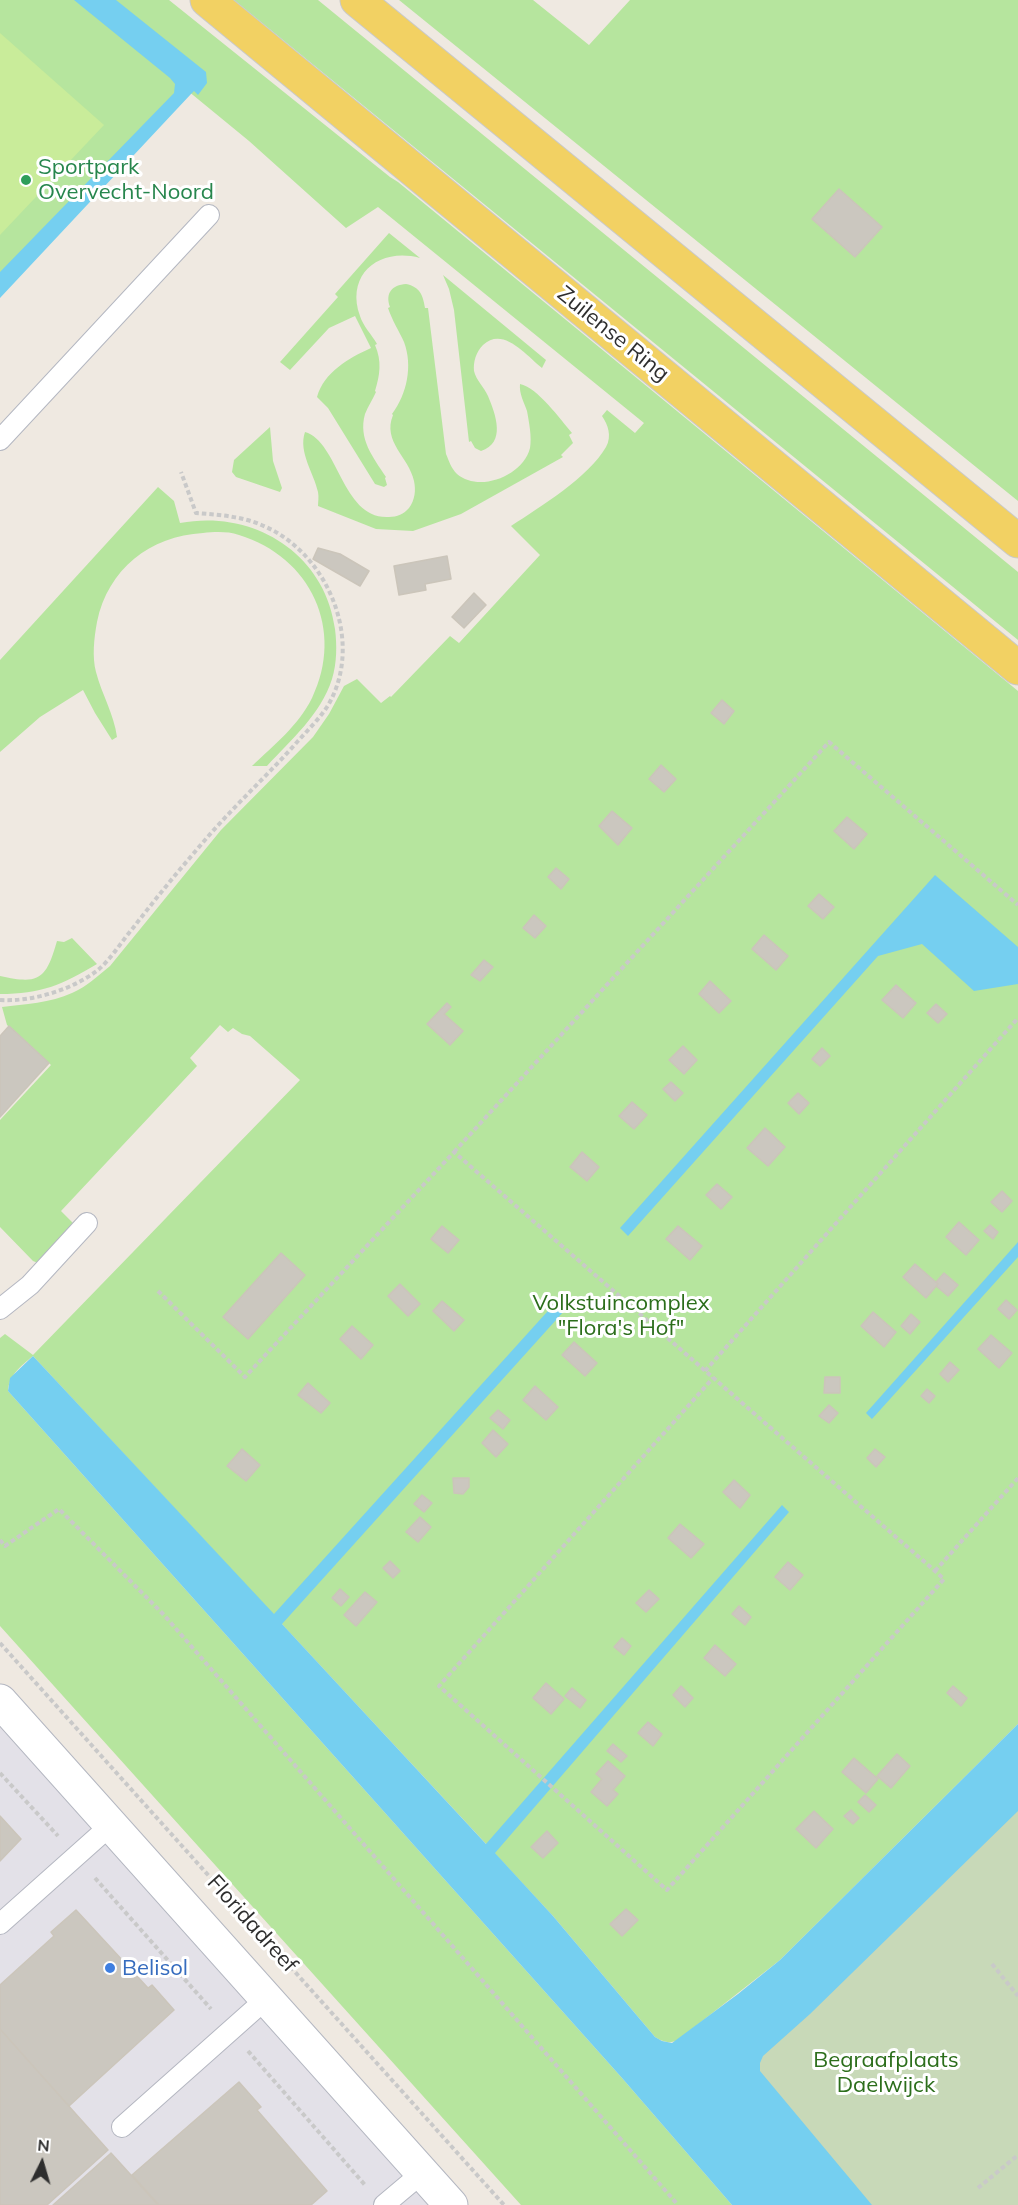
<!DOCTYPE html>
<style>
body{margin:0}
#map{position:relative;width:1018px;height:2205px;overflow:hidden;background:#efe9e1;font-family:Mulish,sans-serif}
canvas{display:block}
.north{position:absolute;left:12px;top:2133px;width:60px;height:60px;-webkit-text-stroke:4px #fff;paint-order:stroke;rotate:5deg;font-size:16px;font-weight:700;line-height:24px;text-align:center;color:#2e2e2e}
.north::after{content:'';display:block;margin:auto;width:21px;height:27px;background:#2e2e2e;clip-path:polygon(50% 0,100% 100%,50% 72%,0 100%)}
</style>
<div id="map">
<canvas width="1018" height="2205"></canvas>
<div class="north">N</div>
</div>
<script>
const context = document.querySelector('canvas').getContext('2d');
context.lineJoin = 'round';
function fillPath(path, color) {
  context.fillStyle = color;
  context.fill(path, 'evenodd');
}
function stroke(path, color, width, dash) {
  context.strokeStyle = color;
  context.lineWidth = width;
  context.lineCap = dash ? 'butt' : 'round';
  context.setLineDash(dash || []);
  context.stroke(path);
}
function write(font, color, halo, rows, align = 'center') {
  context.font = font + ' Mulish,sans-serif';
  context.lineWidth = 6;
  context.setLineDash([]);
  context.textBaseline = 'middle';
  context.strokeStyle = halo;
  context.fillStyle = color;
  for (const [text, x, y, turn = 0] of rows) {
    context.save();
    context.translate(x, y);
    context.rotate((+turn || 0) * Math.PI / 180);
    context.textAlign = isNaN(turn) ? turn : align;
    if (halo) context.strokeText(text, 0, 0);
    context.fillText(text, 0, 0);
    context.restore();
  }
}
fillPath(new Path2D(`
 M0,1689l450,516h-450z`), '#e3e1e8');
fillPath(new Path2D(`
 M0,0h169l221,177 8,5 620,509v1033l-238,236 -102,80c-8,4 -15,2 -23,-3l-102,-121 -520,-560c-12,10 -24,19 -25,35l614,687 110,127h-211l-521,-579v-288l5,-4 28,21 267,-275 -50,-44 -8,-2 -9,-6 -5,4 -8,-7 -30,33 7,8 -136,145 14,14 -37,38 -5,-2 -33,-34v-107l51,-55 -44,-40 -5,-18c22,-3 49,-4 70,-14 14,-6 26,-17 38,-27l111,-136 92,-93 16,-23 15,-28 13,-7 24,24 9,-7 1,1 59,-61 9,7 81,-88 -29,-29c29,-19 78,-49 95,-79 6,-11 2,-22 -4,-31l5,-6 28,23 9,-10 -266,-216 -32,21 -97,-87 -67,-55 -182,198z
 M234,0h84l700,572v68z
 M399,0h134l56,45 41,-45h388v501z
 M389,233l31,25c-40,-11 -75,16 -60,58 3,10 12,19 17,28l-2,1c7,16 5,30 0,46l1,1c-3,7 -8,14 -11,22 -7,25 8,43 21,63l-1,1 2,7 -3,2 -9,-3 -47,-76 -11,-11c7,-25 32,-39 54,-49l-16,-32 -26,12 -39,42 -10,-8 58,-65 -3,-3z
 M443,275l103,85 -4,8c-16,-13 -39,-42 -59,-23 -7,7 -10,17 -9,26 2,9 10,16 14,25 8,19 18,47 -7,55l-6,-3 -4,-7 -2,1 -15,-132 -5,-21z
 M406,284c14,3 17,11 19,24h3l18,146c3,7 5,14 11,20 22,19 66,2 73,-26 2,-11 -1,-26 -3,-37 -3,-9 -8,-17 -7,-27 17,3 41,36 52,49l-3,2 4,8 -12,12 2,2 -102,57 -48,17 -37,-2 -58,-23c0,-4 1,-9 0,-14 -4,-19 -20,-40 -13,-60 34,10 37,88 84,85 8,0 15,-3 20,-9 6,-8 7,-18 5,-27 -5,-24 -32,-39 -21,-66l-1,-1c15,-20 21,-48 12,-72 -5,-11 -12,-22 -16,-34l2,-1c-5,-14 2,-22 16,-23z
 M270,427l3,34 9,27 -2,4 -44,-15 -4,-5 2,-12z
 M158,487l16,14 6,22c73,-14 145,30 155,106 2,16 2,34 -3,50 -11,35 -41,61 -65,87h-15c21,-20 47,-41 60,-68 33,-68 -1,-141 -73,-163 -12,-4 -25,-3 -36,-2 -53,3 -95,36 -106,89 -3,16 -5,35 -1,50 6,23 18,42 21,65l-5,3 -17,-27 -12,-23 -43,27 -40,35v-92z
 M72,938l25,26c-35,21 -56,30 -97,30v-18c40,9 46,3 57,-35l7,1z`), '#b6e59e');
fillPath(new Path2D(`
 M1018,1754v451h-194l-124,-134z`), '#c8d9b8');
fillPath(new Path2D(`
 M0,33l104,92 -104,110z`), '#c9ec9a');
fillPath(new Path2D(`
 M74,0h42l90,72 1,11 -9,12 -4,-4 -3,3 -191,204v-26l174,-179 1,-9 -5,-6z
 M935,875l83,72v37l-44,7 -52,-47 -44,12 -250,280 -8,-8z
 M1018,1242v15l-146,162 -6,-6z
 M556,1302l9,8 -283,314 204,220 296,-339 7,7 -294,341 58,63 102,121 7,4 10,2 66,-49 42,-34 238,-236v87l-208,203 -47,42 -3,7v8l112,134h-140l-110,-127 -614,-687 2,-13 23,-22 241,258z`), '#75cff0');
const building = new Path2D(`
 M839,189l43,38 -27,30 -43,-38z
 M318,548l22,6 29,17 -9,15 -47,-27z
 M447,556l4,23 -26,5 1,6 -27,5 -5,-29z
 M474,593l12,12 -22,23 -12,-11z
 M722,700l12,11 -10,13 -13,-11z
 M661,765l15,14 -12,13 -15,-13z
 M612,811l20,17 -14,17 -19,-19z
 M847,817l20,17 -13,15 -20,-18z
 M556,868l13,11 -8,10 -13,-12z
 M819,894l15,13 -11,12 -15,-13z
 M534,915l12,11 -11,12 -12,-10z
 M764,935l24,21 -12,14 -24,-21z
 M484,960l9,7 -13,14 -9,-6z
 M710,981l21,20 -12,12 -20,-19z
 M896,985l20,18 -13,15 -21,-18z
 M447,1003l4,4 -7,7 19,17 -13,14 -23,-21z
 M936,1004l11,10 -9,9 -11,-10z
 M9,1026l40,37 -49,54v-81z
 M683,1046l14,14 -13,14 -15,-14z
 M822,1048l8,8 -10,10 -8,-7z
 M671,1082l12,11 -8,8 -12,-12z
 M798,1093l11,10 -10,11 -11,-11z
 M632,1102l15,13 -13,14 -15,-13z
 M765,1128l20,19 -17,19 -21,-18z
 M582,1152l17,15 -12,14 -17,-14z
 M717,1184l15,13 -11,12 -15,-14z
 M1002,1191l10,10 -10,11 -11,-10z
 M959,1222l20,18 -13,15 -20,-18z
 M990,1225l8,7 -5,7 -9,-8z
 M442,1226l17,14 -11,13 -17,-14z
 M678,1226l24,20 -12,14 -24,-21z
 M281,1253l24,22 -57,64 -25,-22z
 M915,1264l23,20 -12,14 -23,-21z
 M944,1273l14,12 -10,11 -12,-10 2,-2 -2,-2z
 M400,1284l20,20 -12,12 -20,-20z
 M1006,1300l11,10 -8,9 -11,-10z
 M442,1301l22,19 -10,11 -21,-20z
 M873,1312l23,20 -12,15 -23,-21z
 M911,1314l9,8 -10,12 -9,-8z
 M352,1326l21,19 -12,14 -21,-20z
 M991,1335l21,18 -13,15 -21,-19z
 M574,1342l23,21 -12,13 -23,-21z
 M950,1362l9,8 -11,12 -8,-8z
 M825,1377h15v16h-16z
 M308,1383l22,20 -9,10 -23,-18z
 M535,1386l23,21 -12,13 -23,-20z
 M927,1389l8,7 -6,7 -8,-7z
 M829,1405l9,8 -9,10 -10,-7z
 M498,1410l12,10 -7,9 -13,-11z
 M493,1430l15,14 -12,13 -14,-14z
 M242,1449l18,16 -14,16 -19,-15z
 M875,1449l10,8 -9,10 -9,-9z
 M453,1478h16v9l-6,7 -9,-1z
 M734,1480l16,15 -10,13 -17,-16z
 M422,1495l10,8 -8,9 -10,-8z
 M420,1517l11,10 -13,15 -12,-10z
 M680,1524l24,20 -13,14 -23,-20z
 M390,1561l10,10 -7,7 -10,-10z
 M788,1562l15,13 -13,15 -15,-13z
 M340,1589l9,8 -8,9 -9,-8z
 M649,1590l10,9 -13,13 -10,-9z
 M365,1592l12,10 -21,24 -12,-11z
 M739,1606l12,11 -6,8 -13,-11z
 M622,1638l9,8 -7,9 -10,-8z
 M715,1645l21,19 -11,12 -21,-18z
 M546,1683l18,16 -13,15 -18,-16z
 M681,1686l12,12 -8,9 -12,-12z
 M953,1686l14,12 -6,8 -14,-13z
 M572,1688l14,12 -6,8 -15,-12z
 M648,1722l14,12 -9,12 -15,-13z
 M613,1744l14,12 -6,6 -14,-11z
 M897,1754l13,12 -19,22 -14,-12z
 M854,1758l24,21 -12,14 -24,-21z
 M608,1761l17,15 -12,14 5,4 -11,12 -16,-14 11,-13 -6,-5z
 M865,1795l11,10 -7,7 -11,-10z
 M851,1810l8,8 -6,6 -9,-8z
 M814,1811l19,18 -17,19 -20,-19z
 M0,1816l21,23 -21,22z
 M547,1831l11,12 -15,15 -12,-11z
 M626,1909l12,11 -16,16 -12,-12z
 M76,1910l72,78 4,-3 22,25 -105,96 -69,-77v-44l54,-49 -3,-4z
 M0,2029l108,121 -61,55h-47z
 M239,2082l22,25 -4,3 70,81 -16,14h-152l-27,-30z
 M111,2153l47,52h-105l57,-51z`);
fillPath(building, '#cbc7bf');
stroke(building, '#cbc5ba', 1.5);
const lane = new Path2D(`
 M0,440l209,-225
 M0,1309l30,-24 57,-62
 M0,1924l111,-99
 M122,2127l144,-128
 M384,2205l38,-32`);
const secondary = new Path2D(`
 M0,1701l451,504`);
const primary = new Path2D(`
 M207,0l811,668
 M357,0l661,541`);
stroke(lane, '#b4b7c1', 22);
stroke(secondary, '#b4b7c1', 35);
stroke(primary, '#c9c9c9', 35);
stroke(new Path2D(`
 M0,1000c32,2 72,-10 98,-30 13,-11 24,-29 35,-42 23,-30 47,-59 72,-88 29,-34 63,-65 93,-99 10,-11 21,-22 29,-34 38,-62 3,-151 -61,-180 -23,-11 -46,-12 -70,-14l-15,-41
 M454,1152l375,-410 189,163
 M158,1291l87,86 209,-225 481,419 9,8 -277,311 -228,-204 274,-308
 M705,1371l313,-353
 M0,1540l5,6 54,-37 105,106 514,590
 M935,1571l83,-93
 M0,1643l504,562
 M0,1773l58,63
 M95,1878l116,131
 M992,1964l26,32
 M248,2051l117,134
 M978,2188l40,-33`), '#c9c9c9', 4, [4.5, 3]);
stroke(lane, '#fff', 20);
stroke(secondary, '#fff', 33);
stroke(primary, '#f2d163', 33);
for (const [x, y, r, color] of [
 [26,180,6,"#2e9e5b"],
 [110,1968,6,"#3f7fe0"]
]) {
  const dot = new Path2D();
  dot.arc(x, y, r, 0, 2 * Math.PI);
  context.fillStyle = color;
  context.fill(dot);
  stroke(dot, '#fff', 2);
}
write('22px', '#27864d', '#fff', [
 ["Sportpark",38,167],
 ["Overvecht-Noord",38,192]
], 'left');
write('22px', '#2e2e2e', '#fff', [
 ["Zuilense Ring",613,334,39],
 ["Floridadreef",252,1924,48]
]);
write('22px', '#2c6e1b', '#fff', [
 ["Volkstuincomplex",621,1303],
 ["\"Flora's Hof\"",621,1328],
 ["Begraafplaats",886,2060],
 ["Daelwijck",886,2085]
]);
write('22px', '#366cbe', '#fff', [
 ["Belisol",122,1968]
], 'left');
</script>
